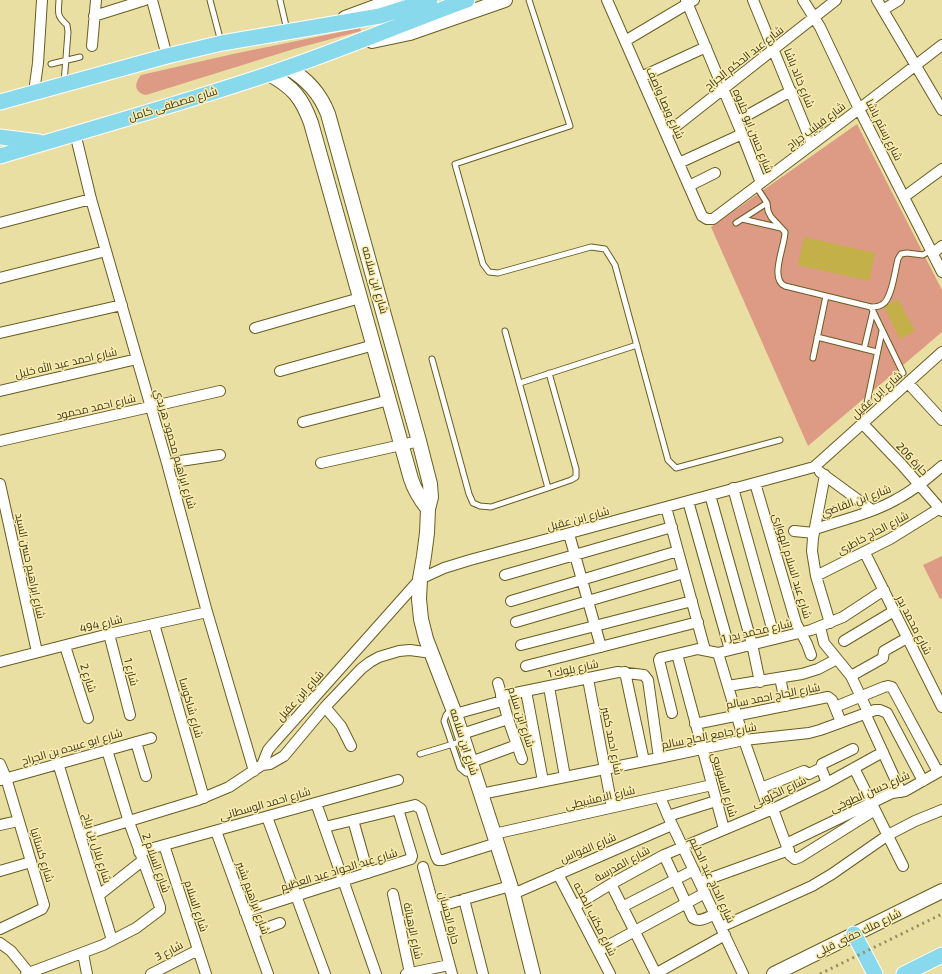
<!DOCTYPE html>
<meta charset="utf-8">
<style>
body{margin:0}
canvas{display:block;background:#eadfa2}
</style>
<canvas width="942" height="974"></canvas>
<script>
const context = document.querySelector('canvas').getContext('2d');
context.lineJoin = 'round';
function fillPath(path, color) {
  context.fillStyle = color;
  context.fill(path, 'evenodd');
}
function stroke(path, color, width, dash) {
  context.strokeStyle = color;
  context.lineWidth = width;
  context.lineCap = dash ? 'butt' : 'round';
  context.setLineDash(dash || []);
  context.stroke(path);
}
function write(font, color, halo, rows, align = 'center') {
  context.font = font + ' "Exo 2",Cairo,sans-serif';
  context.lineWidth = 3;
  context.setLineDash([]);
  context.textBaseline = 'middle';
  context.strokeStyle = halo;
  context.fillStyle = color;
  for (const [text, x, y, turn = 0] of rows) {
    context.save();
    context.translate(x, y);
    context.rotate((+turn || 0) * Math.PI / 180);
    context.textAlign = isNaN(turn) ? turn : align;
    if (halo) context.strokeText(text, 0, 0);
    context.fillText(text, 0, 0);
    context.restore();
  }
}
fillPath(new Path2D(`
 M360,28l1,3 -67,18 -148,46c-12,-3 -12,-11 -5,-20l92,-21z
 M857,124l85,166v42l-134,114 -97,-219z
 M942,556v42l-2,1 -17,-34z`), '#dd9a84');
fillPath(new Path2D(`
 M804,237l71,16 -6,28 -71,-16z
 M898,299l17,32 -15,8 -16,-32z`), '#c4b049');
const lane = new Path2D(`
 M59,0c-1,14 -2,16 8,25l1,7 -4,51
 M210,0l11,42
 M280,0l7,30
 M529,0l41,126 -115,38 28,100 6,8 9,1 93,-26 14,2 10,16 53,195 8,8 104,-28
 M51,64l29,-7
 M756,186l11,17 1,8 3,6 14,15c0,14 -16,47 0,54l86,21c4,0 8,0 12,-3 9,-6 12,-34 15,-45l3,-5 6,-1 16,2 8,-5
 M742,219l39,9
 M736,223l31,-20
 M871,307l32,66
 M817,337l60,15
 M864,349l9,-38
 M813,358l13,-62
 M432,359l37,135 4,9 7,3 11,1 57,-19 -43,-157
 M520,383l117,-38
 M867,403l15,-72
 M548,488l23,-8 5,-3v-8l-27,-96
 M452,709l-6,6 -2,6 16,47 6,5 7,1
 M420,754l43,-13`);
const street = new Path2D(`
 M152,0l15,56
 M607,0l95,216 5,3h6l146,-110 83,-64
 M686,0l56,134 19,49
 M753,0l59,144
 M803,0l17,27 39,82 83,163
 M877,0l65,110
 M883,10l16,-10
 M94,16l51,-16
 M625,41l69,-41
 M92,46l4,-46
 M641,77l65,-30
 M34,92l4,-29 4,-63
 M737,121l54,-30
 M75,133l16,66 76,264 40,149 47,159
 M666,134l170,-134
 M679,163l63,-29
 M689,186l26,-13
 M904,197l38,-28
 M0,223l91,-24
 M933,253l9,-7
 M0,278l106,-27
 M255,328l105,-30
 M0,333l122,-28
 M280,371l94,-26
 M908,383l34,37
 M0,391l137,-32
 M303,422l86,-22
 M863,424l39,41 40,46
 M0,441l220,-50
 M167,463l53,-8
 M321,463l98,-22
 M820,472l52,38
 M825,475l-12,63 -1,13 4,25 14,47
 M755,483l41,140 11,21 4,11
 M0,484l37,168
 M733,488l42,151
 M710,495l42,149 8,38
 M688,501l42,149
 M666,507l39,143
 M815,529c27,-9 58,-16 82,-30 17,-9 31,-21 45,-33
 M794,531l20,2
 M569,534l32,113
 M865,553l77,154
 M505,575l167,-48
 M816,576l74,-37 50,-31
 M511,601l167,-50
 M516,622l168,-49
 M154,624l50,174
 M820,627l4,16 27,33 17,36
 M109,634l21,81
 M844,641l50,-30
 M521,645l171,-44
 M65,646l23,72
 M718,653l26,87 25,71
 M677,654l47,175
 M0,662l109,-28 98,-22
 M526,666l172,-44
 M625,672l19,89
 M851,676l32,-18 1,-7 23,-13
 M780,678l6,28
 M588,679l24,128
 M498,683l10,36 14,40
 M728,686l74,-12 16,-5 19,-10
 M549,687l16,90
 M526,691l17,90
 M501,696l117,-24 26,3 4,5 11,78
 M325,707l16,19 10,20
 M835,707l49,-20 4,-1 4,1 46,85
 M672,713l-13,-53 1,-2 38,-9 20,4 93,-23 32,-13 41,-27
 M865,713l36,79
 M455,714l47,-13
 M695,724l133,-27 4,3 9,22
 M462,734l46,-15
 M136,742l10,34
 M471,762l46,-17
 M58,763l54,177
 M0,764l6,14 38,127 -2,4 -42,20
 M262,765l6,-15 5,-6 147,-165 24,-11 26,-8 344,-93 9,-8 119,-107
 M854,768l49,98
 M1,780l150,-42
 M827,783l-6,-15 1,-4 31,-15
 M761,788l43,-17 5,3 12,-6
 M481,794l178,-36 85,-18 65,-7 11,-3 55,-20h5l7,3 36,68
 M660,797l8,19 75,158
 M316,803l60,171
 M773,809l17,46 5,4 5,-2 75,-47
 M668,816l48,-15
 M267,817l58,157
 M353,820l15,53
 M0,825l18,-4
 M325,827l90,-22 6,4 15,47 2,4h5l54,-17
 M216,831l52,143
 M494,834l218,-49
 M80,836l118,-36 31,-13 33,-22 8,-1 14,-8 41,-49 36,-38 9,-7 9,-5 20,-6 11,-1 22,3
 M786,844l106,-51 13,-2 37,-21
 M164,845l42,129
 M139,852l259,-72
 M664,855l29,63c7,5 15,-1 22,-4
 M423,867l29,107
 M0,871l31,-9
 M558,874l52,100
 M700,882l89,-32
 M611,884l45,90
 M393,894l17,79
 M513,894l159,-69
 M99,895l43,-34
 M464,899l19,75
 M575,906l36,-22 53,-29 109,-46 54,-26 56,-31
 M622,907l72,-37
 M434,908l76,-22
 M245,912l166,-53 1,-3 -14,-47
 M721,927l91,-41 20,-12 56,-39 27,-14 27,-11
 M253,933l27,-10
 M0,943l11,8 18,22
 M598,951l107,-58
 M83,953l4,21
 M26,974l77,-29 33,-17 24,-18v-3l-31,-85 -22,-72
 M151,974l47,-24
 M406,974l43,-9
 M655,974l70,-39`);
const secondary = new Path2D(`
 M345,18l49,-18
 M372,41l38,-8 95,-33
 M288,68c19,11 32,25 40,46l91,327 11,43 1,13 -3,12 -1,24 -3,23 -4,23 -1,20 2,20 5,20 29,75 39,120 19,60 20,80
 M269,74c24,13 33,24 42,49l100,356c4,12 9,20 17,30
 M774,974l168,-83`);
const primary = new Path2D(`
 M0,102l167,-46 55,-13 158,-27 50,-16
 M0,137l39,5
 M0,156c90,-27 180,-52 269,-82 67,-22 132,-50 198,-74
 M854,934l21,40
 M904,974l38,-19`);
stroke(lane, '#685d22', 7);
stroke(street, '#685d22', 12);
stroke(secondary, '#685d22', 16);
stroke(primary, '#fff', 17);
stroke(lane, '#fff', 5);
stroke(street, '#fff', 10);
stroke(secondary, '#fff', 14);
stroke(primary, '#88d9ec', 15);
stroke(new Path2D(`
 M820,974l122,-60`), '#958d62', 3, [2, 4]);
write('11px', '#3a351c', '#f8ecaf', [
 ["شارع عبد الحكم الجراح",744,58,-38],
 ["شارع خالد باشا",799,78,68],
 ["شارع ويصا واصف",665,103,66],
 ["شارع مصطفى كامل",173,104,-17],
 ["شارع فيليب جراح",816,126,-37],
 ["شارع رستم باشا",884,130,63],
 ["شارع حسن ابو حلاوه",753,131,68],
 ["شارع ابن سلامه",375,280,74],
 ["شارع احمد عبد الله خليل",66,363,-13],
 ["شارع ابن عقيل",877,395,-42],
 ["شارع احمد محمود",96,407,-13],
 ["شارع ابراهيم محمود هريدي",175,449,74],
 ["حارة 206",912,459,47],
 ["شارع ابن القاضي",856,501,-20],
 ["شارع ابن عقيل",578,519,-15],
 ["شارع الحاج خاطرى",873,533,-28],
 ["شارع ابراهيم حسن السيد",30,566,78],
 ["شارع عبد السلام الهوارى",792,566,73],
 ["شارع 494",101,624,-14],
 ["شارع محمد بدر",914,625,63],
 ["شارع محمد بدر 1",757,631,-13],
 ["شارع بلوك 1",573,669,-12],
 ["شارع 1",131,672,76],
 ["شارع 2",88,678,72],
 ["شارع ابن عقيل",300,696,-48],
 ["شارع الحاج احمد سالم",773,696,-11],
 ["شارع شاكوسا",191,708,74],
 ["شارع ابن سلام",521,717,72],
 ["شارع جامع الحاج سالم",709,736,-11],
 ["شارع احمد كمبر",612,741,79],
 ["شارع ابن سلامه",464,742,72],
 ["شارع ابو عبيده بن الجراح",72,747,-16],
 ["شارع السنوسى",724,785,74],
 ["شارع الخروبى",779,792,-25],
 ["شارع حسن الطوخى",870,792,-24],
 ["شارع الامشيطى",600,798,-13],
 ["شارع احمد الوسطانى",265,804,-16],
 ["شارع بلال بن رباح",97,848,73],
 ["شارع الفواس",588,848,-23],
 ["شارع كستانيا",42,855,73],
 ["شارع السلام 2",156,863,70],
 ["شارع المدرسة",622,864,-29],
 ["شارع عبد الجواد عبد العظيم",339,870,-17],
 ["شارع الحاج عبد الحليم",712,880,65],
 ["شارع ابراهيم بشير",253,898,70],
 ["شارع السلام",196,906,72],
 ["حارة الحسان",449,918,75],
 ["شارع مكتب الصحه",595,919,63],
 ["شارع الرهباتة",413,931,78],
 ["شارع ملك حفنى قبلى",858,933,-26],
 ["شارع 3",169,951,-27]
]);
</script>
